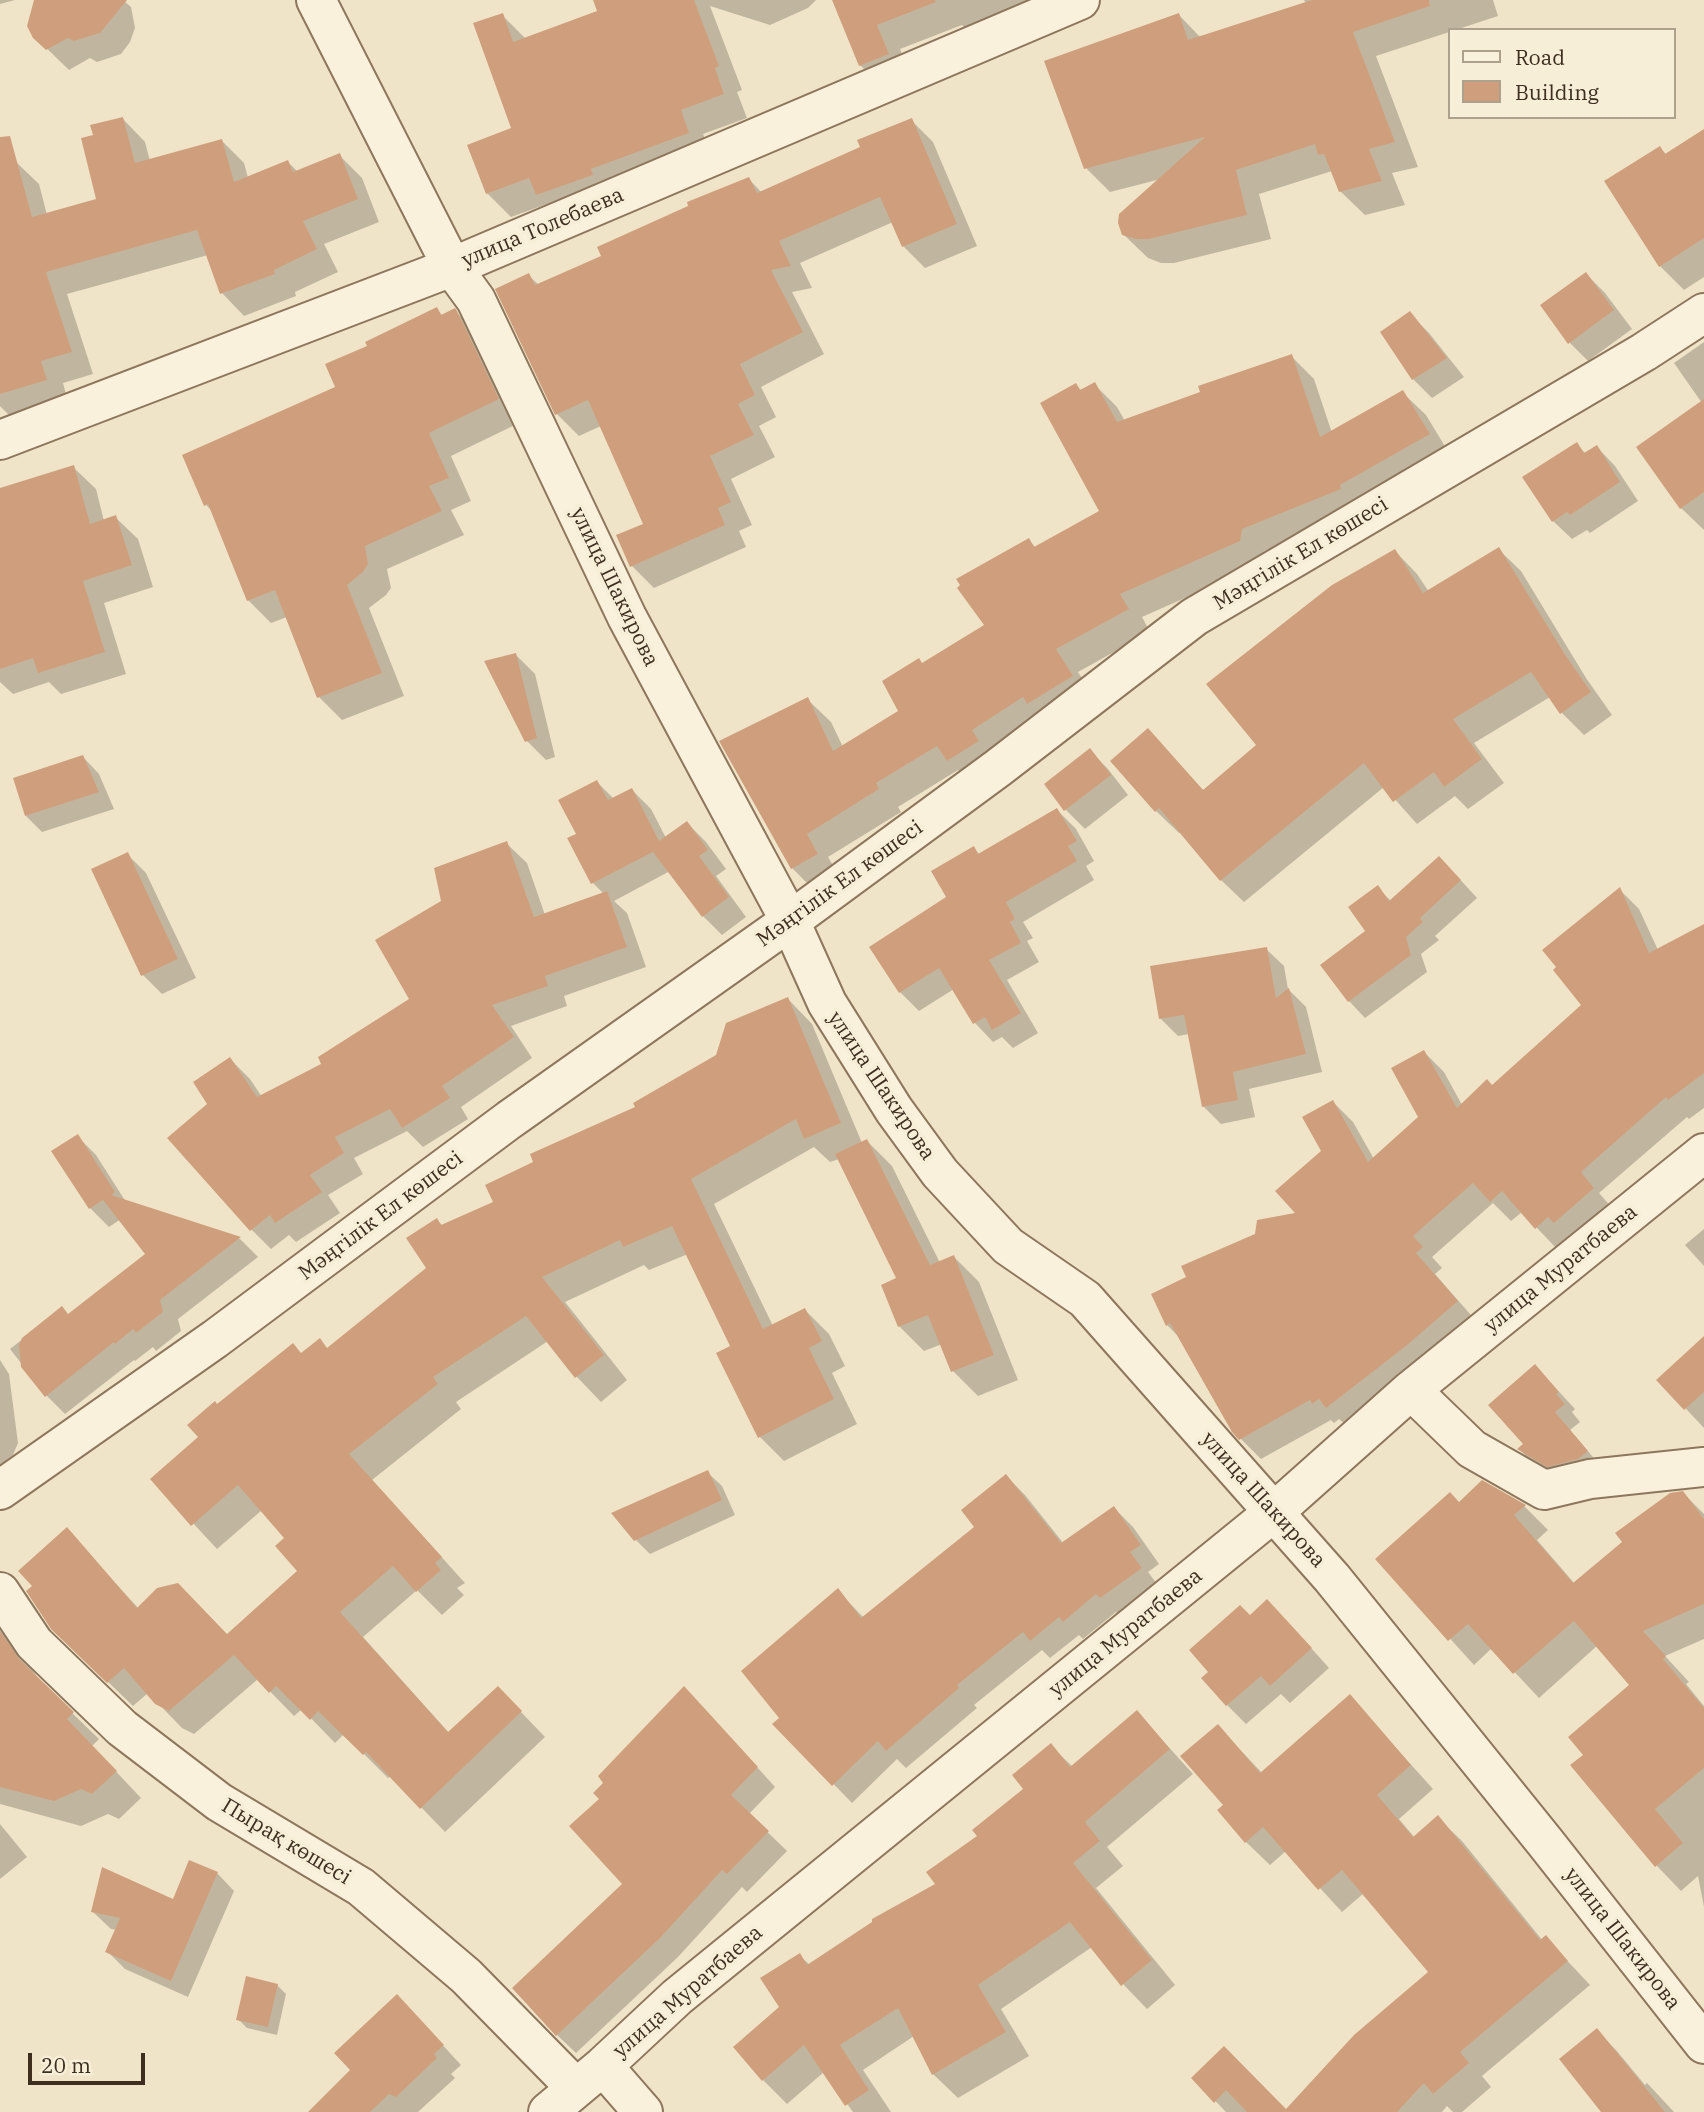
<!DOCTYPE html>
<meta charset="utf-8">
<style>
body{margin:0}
#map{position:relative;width:1704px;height:2112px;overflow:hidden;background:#f0e4c8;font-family:"IBM Plex Serif",serif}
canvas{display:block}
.legend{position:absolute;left:1448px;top:28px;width:228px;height:91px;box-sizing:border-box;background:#f7eed8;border:2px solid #ada18e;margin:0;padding:9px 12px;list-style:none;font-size:21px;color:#3d2e20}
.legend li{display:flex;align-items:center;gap:14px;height:35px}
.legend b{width:35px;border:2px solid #ada18e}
.scale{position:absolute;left:28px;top:2053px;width:117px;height:32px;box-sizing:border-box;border:4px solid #3d2e20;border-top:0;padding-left:9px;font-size:21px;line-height:24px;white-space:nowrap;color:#3d2e20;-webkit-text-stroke:5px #f7eed8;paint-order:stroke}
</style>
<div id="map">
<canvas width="1704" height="2112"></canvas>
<ul class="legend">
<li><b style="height:9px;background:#faf1dc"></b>Road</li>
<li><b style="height:19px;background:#cf9f7d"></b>Building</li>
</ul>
<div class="scale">20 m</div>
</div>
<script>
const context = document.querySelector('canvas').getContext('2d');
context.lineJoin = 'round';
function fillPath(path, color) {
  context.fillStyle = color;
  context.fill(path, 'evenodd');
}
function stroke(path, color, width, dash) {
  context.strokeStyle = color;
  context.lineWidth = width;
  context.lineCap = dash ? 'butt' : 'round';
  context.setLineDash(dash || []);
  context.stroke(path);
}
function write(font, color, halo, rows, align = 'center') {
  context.font = font + ' "IBM Plex Serif",serif';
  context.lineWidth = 7;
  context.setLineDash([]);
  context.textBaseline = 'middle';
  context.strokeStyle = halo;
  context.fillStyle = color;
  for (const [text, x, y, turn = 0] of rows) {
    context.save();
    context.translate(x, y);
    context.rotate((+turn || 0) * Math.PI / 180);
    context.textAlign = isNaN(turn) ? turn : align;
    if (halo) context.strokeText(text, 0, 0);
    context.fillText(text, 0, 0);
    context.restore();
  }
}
fillPath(new Path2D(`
 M0,0h15l-15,4z
 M35,0h88l8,7 4,21 -5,14 -9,12 -24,8 -7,-4 -21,12 -35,-34z
 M595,0h221l-8,8 -38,17 -60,-19 32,84 -5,2 10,26 -44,16 9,23 -151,61 -14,-14 -36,13 -24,-24 27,-64 -12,-114 24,24 73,-27z
 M834,0h222l-80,39 -14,-14 -62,24 11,29 -27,11 -24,-24z
 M1304,0h189l5,16 -122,40 42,111 -26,6 13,32 -40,10 -25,-24 -8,-20 -73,23 12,45 -97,24h-13l-13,-5 -25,-24 38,-55 -51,13 -24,-24 93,-153 22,23 105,-34z
 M123,119l22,23 5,19 72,-20 22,22 4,15 40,-16 10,10 41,-17 23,23 17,44 -55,22 14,28 -43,20 1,4 -52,20 -22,-23 -14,-38 -141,39 26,80 -30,9 5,19 -55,17 -13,-13v-240l16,-4 23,22 8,31 51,-15 -3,-64z
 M911,120l22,22 44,104 -52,22 -22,-22 -10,-24 -93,41 12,25 -20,4 32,62 -63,33 15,30 -17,9 16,31 -44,22 21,46 -13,6 7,16 -92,41 -22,-22 13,-42 -44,-98 -22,10 -22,-22 -60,-124 31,-15 11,10 64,-28 146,-78 13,14 100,-45z
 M1704,131v146l-20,13 -24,-24v-118l7,7z
 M1586,274l19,19 27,36 -44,32 -18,-18z
 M437,309l6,7 11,-6 23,23 44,89 -70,34 20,45 -20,9 13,25 -77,34 4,19 -5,7 -17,13 35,88 -62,24 -23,-23 -32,-80 -16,6 -23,-23 -34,-87 -8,-8 131,-117 33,-41z
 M1410,314l19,19 35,44 -32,21 -19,-19z
 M1704,342v188l-23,-22 21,-105 -28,-40z
 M1291,356l23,23 18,54 71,-40 23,22 26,43 -89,54 -99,39 -2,13 -120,53 8,15 -72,40 17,27 -124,84 -13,-13 -60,37 3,5 -73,45 12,20 -25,14 -23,-23 16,-168 23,22 12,25 58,-35 22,-47 63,-39 43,-86 7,8 66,-36 -26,-127 6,6 12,-7 23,23 8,14 77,-28z
 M1576,444l10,10 11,-7 18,19 23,35 -48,32 -3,-3 -15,9 -19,-18z
 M73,467l23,22 8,32 11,-4 23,22 15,48 -49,16 22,71 -65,20 -12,-12 -36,12 -13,-12v-192z
 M1498,549l23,22 65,107 26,37 -28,20 -23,-23 -11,-15 -76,46 30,40 -36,26 -13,-13 -38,28 -33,-37 -140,115 -23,-22 -40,-48 -2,1 -23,-22 -8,-81 56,61 55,-46 136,-194 22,23 12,18z
 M516,655l19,19 20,83 -9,3 -19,-19z
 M1089,750l19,19 20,26 -43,34 -19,-19 -20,-26z
 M83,757l16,17 15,35 -72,23 -16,-16z
 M597,782l17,17 18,-9 19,19 15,29 21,-15 19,19 20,27 -10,7 30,41 -24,18 -19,-19 -33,-45 -56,30 13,12 19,54 -82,29 3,10 -56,20 21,32 -71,49 7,12 -45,28 -16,-16 -53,27 9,16 -35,21 12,18 -44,29 -7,-7 -18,14 -20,-20 -42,-125 21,-45 20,20 12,18 62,-32 88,-65 31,-98 63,-59 21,20 18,52 59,-21 -11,-11 -15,-49z
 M1057,810l19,19 18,32 -8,5 8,14 -71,42 10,16 -6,3 12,21 -32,18 31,53 -25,15 -11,-11 -9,5 -18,-19 -21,-34 -35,22 -19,-19 74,-144 6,7z
 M127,854l19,19 50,105 -34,16 -19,-19z
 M1456,875l21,23 -42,38 4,4 -18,14 6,18 -62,46 -16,-17 29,-113 13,13z
 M1619,889l20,20 19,41 46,-24v182l-15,11 -2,-2 -88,76 14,16 -38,33 -6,-6 -13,12 -34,-36 -11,9 -18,-18 -61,54 10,11 -7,6 42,48 -129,105 -9,-8 -5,4 -3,-3 -70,39 -20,-20 -60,-100 -14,-14 22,-47 109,-64 25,-63 10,-49 20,20 21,37 46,-41 4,-66 20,20 18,33 30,-18 91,-82z
 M1266,949l18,17 4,23 18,18 16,65 -73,17 6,28 -34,7 -18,-18 -14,-72 -11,2 -18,-18z
 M788,999l24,25 50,119 5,-2 25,25 48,97 14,-6 25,25 39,98 -40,16 -25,-25 -11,-27 -18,7 -25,-25v-47l-60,-120 -9,3 -16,-15 -100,57 59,122 32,-16 24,24 16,32 -13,7 25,51 -73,37 -24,-24 -27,-90 -45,-93 -39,16 -5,-5 -79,37 62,78 -26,22 -24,-25 -29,-36 -92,61 5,7 -89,71 93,103 -8,5 7,7 -22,20 -25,-25 -54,47 87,97 48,-46 47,49 -100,95 -54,-56 -3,2 -44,-44 -9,9 -33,-34 -8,7 -36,-37 -64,55 -12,-6 -34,-35 -15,13 -55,-53 -44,-67 33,-56 72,79 88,27 72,-65 -12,-32 -25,-29 -45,39 -65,-70 48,-42 18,-31 84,-51 26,-6 100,-81 9,-48 6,6 53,-23 40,-41 101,-54 80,-52z
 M78,1137l18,18 30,47 114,37 18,18 -80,62 3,12 -25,20 -3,-4 -18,14 -1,-1 -69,54 -19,-19 -36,-46 52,-41 7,8 78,-62 -26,-35 -12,8 -19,-19z
 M1704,1229v37l-19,-21z
 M1704,1339v89l-45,-48z
 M0,1360l9,14 9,69 -5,12 -13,10z
 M1551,1383l24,26 -3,3 8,10 -10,8 33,39 -38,14 -29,-17 -17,-17 6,-5z
 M707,1472l15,14 13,29 -85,39 -15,-15z
 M1006,1476l19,19 39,49 50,-36 19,19 26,37 -11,8 12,16 -40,28 -4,-4 -33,27 -4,-4 -29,23 -8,-8 -68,55 3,3 -71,60 -9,-9 -45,44 -77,-79 7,-6 56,-127 26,27 112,-91z
 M1683,1493l21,21v125l-39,17 24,26 -3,2 18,22v201l-6,-31 -17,15 -24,-25 -84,-100 12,-11 47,-70 -34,-40 -59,53 -47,-50 -18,17 -96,-106 81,-55 65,2 24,24 -11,10 38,44z
 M1250,1617l36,3 43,48 -39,35 -9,-9 -35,30 -19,-19z
 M0,1630l18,19 24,35 57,55 -7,7 49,52 -22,21 -11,-5 -27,12 -81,-22z
 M1350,1697l83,92 -34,30 16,19 23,-20 24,23 81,100 3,-3 44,47 -108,91 9,11 -29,25h-9l-6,-6 -5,6h-216l-33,-34 93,33 145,-139 -67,-79 -22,19 -56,-61 -16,14 -24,-23 -21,-37 -7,-79 44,47z
 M703,1707l72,80 -26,27 38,37 -40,41 -5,-5 -64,70 -102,96 -19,-18 67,-151 -23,-85 5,-16z
 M1137,1712l56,62 -86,73 16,19 -27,22 79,97 -28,24 -24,-25 -31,-37 -91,62 28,47 -71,42 -25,-24 -19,-38 -51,34 28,42h-38l-29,-40 -37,32 -24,-24 18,-73 18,-52 11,10 127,-80 43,-49 46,-46 25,-44 22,21z
 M0,1824l27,33 -27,22z
 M217,1873l17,18 -46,106 -63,-28 -17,-17 9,-22 -6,-1 -18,-17 80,-11z
 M277,1985l9,9 -9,41 -30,-7 -9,-9z
 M416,2016l45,49 -10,9 4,4 -37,34h-107z
 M1597,2031l19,19 29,35 2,-2 27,29h-70z`), '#0003');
fillPath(new Path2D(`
 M34,0h93l-27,33 -26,8 -6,-3 -22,12 -13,-12 -6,-12z
 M593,0h101l25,66 -4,2 9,26 -43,16 8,23 -98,36 2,6 -57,20 -7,-17 -43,16 -19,-49 44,-17 -38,-105 30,-10 10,29 84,-31z
 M832,0h103l1,2 -59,23 12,29 -30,12z
 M1312,0h117l1,6 -77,26 42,110 -26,7 13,32 -43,11 -15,-38 -6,1 -3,-11 -79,26 11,45 -98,24h-13l-14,-4 -4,-12 1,-9 86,-77 -121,32 -40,-108 135,-48 9,27z
 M123,117l12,46 87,-24 12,43 54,-22 5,12 47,-19 18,46 -55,22 14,28 -43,21 1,4 -55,20 -23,-64 -151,42 26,80 -31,9 6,19 -47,14v-257l10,-1 22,81 64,-18 -15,-61 12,-3 -3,-10z
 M912,118l45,106 -55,23 -22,-50 -101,44 12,25 -20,4 32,62 -63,32 15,31 -17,9 16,31 -44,21 21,46 -13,6 7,17 -95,42 -14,-32 27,-11 -55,-124 -33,15 -60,-126 34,-16 6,12 66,-29 -4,-9 91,-41 -1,-4 62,-25 8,16 103,-46 -3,-7z
 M1704,129v109l-45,29 -55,-86 56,-35 5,8z
 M1586,272l28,38 -46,34 -28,-39z
 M437,307l4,8 14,-7 2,3 42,88 -70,34 20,45 -20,8 13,25 -77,35 3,18 -5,8 -16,13 35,88 -65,25 -42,-108 -28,11 -39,-97 -4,2 -22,-51 153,-68 -10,-23 42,-18 -2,-4z
 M1410,311l37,47 -35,22 -32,-48z
 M1292,354l28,83 83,-47 27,44 -90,51 1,4 -99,40 -2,12 -120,53 9,15 -73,40 17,27 -46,28 -4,-7 -51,33 7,11 -32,20 -10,-15 -61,37 3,6 -72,45 11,20 -27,15 -72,-128 89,-44 25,54 65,-40 -16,-30 37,-23 3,5 62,-38 -27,-37 3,-3 -4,-6 73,-41 5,9 65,-36 -59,-108 36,-20 4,7 15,-8 22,40 83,-30 -2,-6z
 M1704,399v93l-24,17 -44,-62z
 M1577,442l7,11 13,-8 23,37 -50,33 -3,-3 -15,10 -30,-45z
 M74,465l16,59 26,-9 16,50 -49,16 22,71 -67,21 -5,-15 -33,11v-181z
 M1499,547l65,106 27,39 -31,22 -29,-42 -78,47 29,40 -38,28 -10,-15 -41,30 -29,-39 -144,118 -61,-73 -4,4 -45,-51 38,-33 55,62 53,-45 -50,-61 126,-99 63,-36 28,44z
 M516,653l21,85 -12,4 -41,-81z
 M1090,748l21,27 -47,36 -20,-27z
 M83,755l16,37 -74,24 -12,-38z
 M597,780l11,20 24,-12 27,53 28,-20 21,29 -9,6 30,41 -27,20 -49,-65 -62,32 -24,-46 9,-4 -18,-34z
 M1057,808l20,33 -9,5 9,15 -71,41 9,17 -5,3 11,21 -32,17 32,53 -29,17 -7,-13 -12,7 -34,-56 -40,25 -30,-46 77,-50 -15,-26 43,-25 4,8z
 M507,841l27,76 73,-26 20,56 -82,29 3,10 -56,19 22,32 -72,49 8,12 -48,30 -12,-19 -55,28 9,16 -34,22 12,17 -47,31 -5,-8 -20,16 -83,-93 40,-34 -14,-22 37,-25 27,40 64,-33 -3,-7 91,-58 -34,-59 66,-39 -7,-33z
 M128,852l50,107 -37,17 -50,-107z
 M1439,856l22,24 -41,38 3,4 -17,15 5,18 -63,47 -28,-37 45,-34 -17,-24 30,-22 11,16z
 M1620,887l29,66 55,-29v149l-36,27 -2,-3 -85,75 13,16 -40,35 -6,-6 -13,12 -33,-38 -12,11 -17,-19 -60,53 10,11 -7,6 42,48 -52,45 -80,62 -7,-9 -7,5 -2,-4 -71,40 -7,-8 -62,-109 -4,3 -15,-32 35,-17 -5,-11 74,-32 2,-14 38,-7 -20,-22 46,-40 -19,-34 31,-17 35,62 50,-45 -27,-49 33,-18 33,58 30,-29 5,6 89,-80 -28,-35 3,-3 -14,-17z
 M1267,947l9,51 13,-10 17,66 -73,18 5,28 -36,7 -18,-92 -25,4 -9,-53z
 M788,997l53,126 -37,16 -8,-20 -105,60 72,150 42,-21 17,33 -13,7 25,51 -76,39 -42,-85 14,-7 -58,-120 -49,21 -3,-7 -78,37 62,78 -29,23 -49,-62 -93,61 5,7 -89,70 93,103 -7,6 6,7 -25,22 -23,-26 -53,46 108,120 50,-46 24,25 -102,98 -54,-57 -3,3 -45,-44 -8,9 -34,-34 -7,7 -35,-38 -65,56 -14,-7 -31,-36 -17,15 -56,-54 -25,-38 6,-5 -14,-15 49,-44 70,81 20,-20 21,-5 49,51 70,-63 -22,-25 9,-8 -46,-53 -47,41 -41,-47 48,-42 -11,-12 28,-24 2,3 76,-61 8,10 19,-15 7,10 99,-80 -20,-30 31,-20 4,7 52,-23 -8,-17 48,-23 -3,-8 105,-47 -2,-4 83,-48 10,-32z
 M78,1134l37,58 -4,3 130,42 -81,63 3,12 -27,21 -3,-4 -18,15 -1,-2 -69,55 -24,-30 -2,-22 3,-7 40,-32 6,8 77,-60 -42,-54 -14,9 -38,-58z
 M867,1139l63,126 24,-10 40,100 -43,17 -23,-57 -30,12 -17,-42 15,-7 -61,-124z
 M1704,1336v56l-20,18 -28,-30z
 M1535,1364l24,28 -3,2 9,10 -10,8 33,39 -10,8 -31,8 -30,-18 6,-5 -35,-39z
 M708,1470l14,30 -88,41 -23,-28z
 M1006,1474l55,69 53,-37 27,39 -11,7 12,16 -42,30 -4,-4 -33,28 -4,-5 -29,24 -7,-9 -66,53 2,3 -73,63 -8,-10 -46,45 -60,-62 7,-6 -38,-47 97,-83 23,30 113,-91 -13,-17z
 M1482,1480l44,25 -12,10 59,68 49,-41 -7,-9 55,-40 13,-2 21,28v85l-61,27 23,25 -3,3 41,49v60l-49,41 28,34 -28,24 -85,-102 13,-10 -15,-18 61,-52 -55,-64 -61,53 -45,-50 -20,17 -73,-82 75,-67 9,10z
 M1267,1599l45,49 -42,38 -9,-10 -35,30 -25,-28 7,-6 -19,-22 51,-45 10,10z
 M0,1631l19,28 55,53 -7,7 50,52 -25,23 -11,-5 -27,12 -54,-14z
 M684,1686l74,81 -27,28 38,36 -42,43 -5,-4 -62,68 -104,98 -44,-48 110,-104 -53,-58 30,-27 -6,-6 10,-10 -5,-7z
 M1350,1694l61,71 -34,30 36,42 25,-22 102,125 6,-5 22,26 -108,91 9,11 -36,31 -9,-11 -27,29h-150l-21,-22 -12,13 -23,-25 33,-32 62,63 68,-74 74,-63 -86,-102 -24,20 -55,-63 -18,16 -28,-33 6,-5 -43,-49 38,-32 42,49z
 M1137,1710l33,39 -85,73 15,19 -27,22 79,97 -31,26 -51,-64 -92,63 28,47 -74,43 -34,-67 -58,37 29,45 -24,16 -41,-61 -42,36 -29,-34 46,-40 -19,-29 40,-25 7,12 65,-43v-3l63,-35 -9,-12 51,-36 -5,-6 51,-41 -11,-14 39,-32 19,24z
 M189,1860l29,12 -47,109 -66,-29 15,-34 -29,-6 11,-45 71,32z
 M246,1976l32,8 -10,43 -32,-7z
 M397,1994l47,51 -10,9 3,4 -41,39 -7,-3 -19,18h-62l42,-42 -16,-17z
 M1597,2028l68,84h-64l-42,-53z`), '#cf9f7d');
const minor = new Path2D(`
 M316,0l136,267 24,33 151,317 163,304 37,82 67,107 46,63 68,73 77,53 247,279 213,264 159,202
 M0,440l452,-173 628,-267
 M1411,1390l61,59 72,41 46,-11 114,-12
 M0,1490l215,-151 294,-219 281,-199 208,-153 196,-151 450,-265 60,-39
 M0,1592l34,51 88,85 97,74 142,85 105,89 110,112
 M603,2066l40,46
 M548,2112l55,-46 74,-69 597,-485 137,-122 293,-237`);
stroke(minor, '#8d765c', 42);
stroke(minor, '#faf1dc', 38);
write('21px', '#3d2e20', '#f7eed8', [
 ["улица Толебаева",543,228,-23],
 ["Мәңгілік Ел көшесі",1301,554,-31],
 ["улица Шакирова",614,587,64],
 ["Мәңгілік Ел көшесі",840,884,-36],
 ["улица Шакирова",881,1086,56],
 ["Мәңгілік Ел көшесі",381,1216,-37],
 ["улица Муратбаева",1561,1269,-39],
 ["улица Шакирова",1263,1500,48],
 ["улица Муратбаева",1126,1633,-39],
 ["Пырақ көшесі",286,1842,31],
 ["улица Шакирова",1622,1939,52],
 ["улица Муратбаева",688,1992,-41]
]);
</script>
